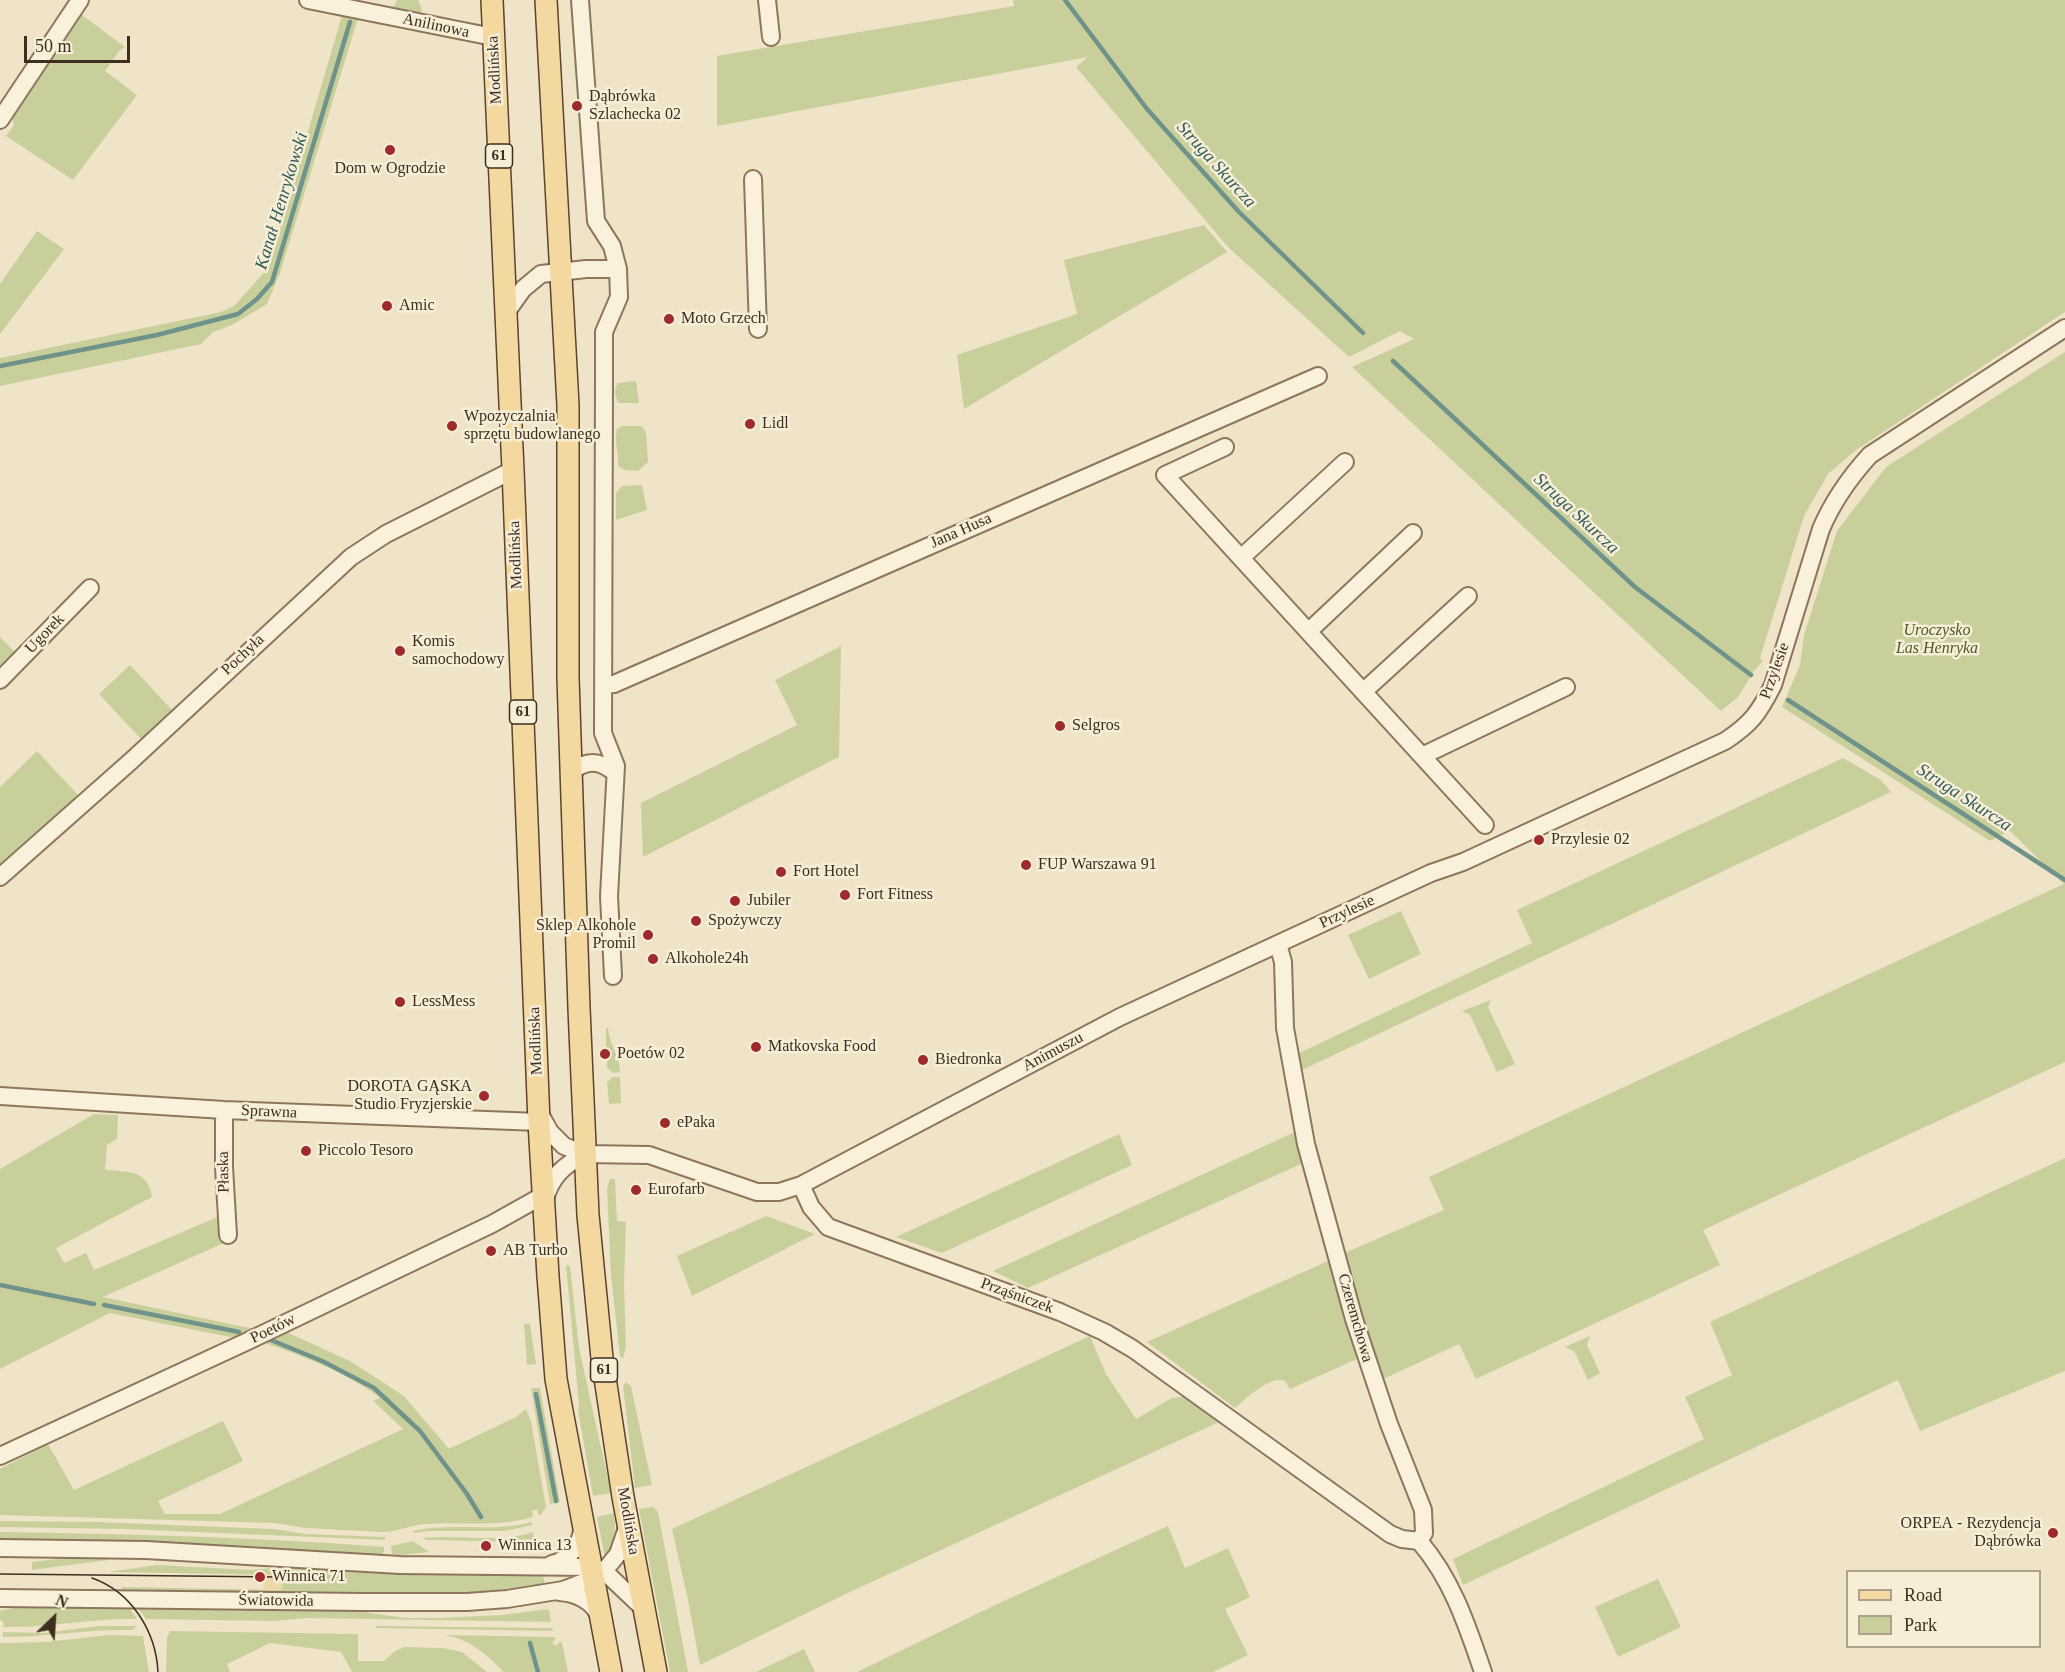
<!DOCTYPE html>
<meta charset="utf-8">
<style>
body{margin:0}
#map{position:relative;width:2065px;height:1672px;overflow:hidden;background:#f0e4c8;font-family:Georgia,serif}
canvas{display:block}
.legend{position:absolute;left:1846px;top:1570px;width:195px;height:78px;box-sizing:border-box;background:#f7eed8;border:2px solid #ada18e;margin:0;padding:8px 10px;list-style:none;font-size:18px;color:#3d2e20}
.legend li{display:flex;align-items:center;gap:12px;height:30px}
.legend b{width:30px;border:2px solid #ada18e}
.north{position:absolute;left:24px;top:1588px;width:60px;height:60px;-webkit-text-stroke:4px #f7eed8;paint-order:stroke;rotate:25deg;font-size:16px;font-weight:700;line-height:24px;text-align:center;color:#3d2e20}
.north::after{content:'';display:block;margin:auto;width:21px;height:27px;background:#3d2e20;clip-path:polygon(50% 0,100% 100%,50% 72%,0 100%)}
.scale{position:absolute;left:24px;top:36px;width:106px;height:27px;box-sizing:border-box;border:3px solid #3d2e20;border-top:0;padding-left:8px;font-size:18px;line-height:21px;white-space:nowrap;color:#3d2e20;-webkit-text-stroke:4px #f7eed8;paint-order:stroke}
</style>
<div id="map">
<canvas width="2065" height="1672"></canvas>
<ul class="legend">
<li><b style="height:8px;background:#f3d9a0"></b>Road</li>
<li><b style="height:16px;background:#c9cf9b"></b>Park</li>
</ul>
<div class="north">N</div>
<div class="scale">50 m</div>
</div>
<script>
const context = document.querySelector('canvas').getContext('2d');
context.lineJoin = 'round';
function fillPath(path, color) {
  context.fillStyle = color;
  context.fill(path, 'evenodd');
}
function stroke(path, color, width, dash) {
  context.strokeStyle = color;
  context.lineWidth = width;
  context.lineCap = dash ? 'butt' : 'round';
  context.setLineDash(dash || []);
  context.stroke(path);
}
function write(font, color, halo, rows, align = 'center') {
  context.font = font + ' Georgia,serif';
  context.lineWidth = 5;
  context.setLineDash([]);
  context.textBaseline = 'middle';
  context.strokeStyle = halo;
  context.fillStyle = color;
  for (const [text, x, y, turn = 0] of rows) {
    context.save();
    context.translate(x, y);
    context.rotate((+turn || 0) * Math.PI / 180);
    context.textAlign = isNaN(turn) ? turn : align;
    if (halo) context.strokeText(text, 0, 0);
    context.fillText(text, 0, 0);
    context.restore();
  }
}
fillPath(new Path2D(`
 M397,0h21l4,9 -2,6 -25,-5 -1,-4z
 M1013,0h1052v312l-209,138 -28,24 -24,42 -44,142 3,3 -9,10 -16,26 -17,14 -369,-344 62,-28 -14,-8 -51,26 -122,-111 -151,-179 12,-10 -371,69v-70l297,-50z
 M78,12l47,35 -6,4 -14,20 32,24 -64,85 -67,-44 8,-11 -4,-12z
 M343,12l16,3 -79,258 -13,31 -35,21 -19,7 -12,12 -201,42v-28l221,-46 13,-6 34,-38z
 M1204,225l23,27 -263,157 -7,-54 120,-41 -13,-54z
 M37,231l27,18 -64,85v-50z
 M2065,352v710l-362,168 17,35 -244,114 -17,-35 -78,36 -39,-126 102,-44 -15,-33 635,-293 -54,-53 -20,10 -208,-134 18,-42 4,-30 33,-104 49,-64z
 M636,381l3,22h-20c-5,-6 -5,-14 -1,-20z
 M622,426h20l4,6 2,30 -10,9 -14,-1 -6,-4c1,-13 -4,-24 -1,-37z
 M642,485l5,25 -31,10v-27l6,-7z
 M0,637l15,15 -15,16z
 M841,646l-2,111 -196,100 -2,-54 156,-78 -22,-45z
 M130,665l42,45 -31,29 -42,-45z
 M37,751l42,45 -79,72v-81z
 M1843,758l38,22 10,12 -589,278 -3,-17 233,-110 -15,-33z
 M1401,911l20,43 -52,25 -21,-44z
 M1491,1000l-3,7 27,57 -18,8 -27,-57 -8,-4z
 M608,1027c1,18 12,29 12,45l-7,1 -6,-5 1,-19 -2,-1v-19z
 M613,1077h7l1,26 -12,1 -2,-22z
 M94,1114l24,1 -1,24 -10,6 -2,25c23,2 43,-1 47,27l-96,51 8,15 22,-10 8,17 128,-55 4,27 -123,55 151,32 -19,9 -125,-25 -110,56v-200z
 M1297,1131l6,32 -275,125 -35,-17z
 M1119,1134l13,31 -190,88 -46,-16z
 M2065,1158v213l-145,60 -22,-51 -435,205 -10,-26 251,-120 -19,-42 47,-22 -22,-53z
 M610,1179h5l2,42 9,1 -2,64 2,61 -3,12 -3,-3 -9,-81 -4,-87z
 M766,1216l49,18 -123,62 -15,-40z
 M1328,1261l29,98 -67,30 -5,-8c-14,-6 -40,18 -50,27l-88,-66z
 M566,1265l4,1 9,82 32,145 -18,3 -15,-86 1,-5z
 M524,1324h6l6,40 -9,1z
 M284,1331l66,30 54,35 45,53 67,-32 10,-8 5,12 15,86 -5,8h-2l-2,-6 -5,2 1,6c-36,11 -71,4 -109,7 -14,1 -27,8 -42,8l-76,-4 -32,-5 -274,-8v-46l48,-25 26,46 149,-69 20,40 -85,40 7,13h55l183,-85 -30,-28 7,-3c-34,-26 -75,-41 -115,-55z
 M1090,1336l16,38 30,45 36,-21 14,-2 35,25 -369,170 -152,74 -12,-65 -16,-71z
 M1590,1336l-3,9 13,28 -12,7 -14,-29 -9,-4z
 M626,1382l5,4 21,99 -17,3 -12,-102z
 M531,1388h9l20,114 -10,2z
 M653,1507l5,5 30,160h-18l-31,-163z
 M614,1513c2,17 1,28 -6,44l-3,1 -8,-41z
 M0,1521l97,1 177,7 32,5 79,3v3l-261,-11 -124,-2z
 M532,1522v3l-27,6h-78l-12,2 -3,-2c40,-9 80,2 120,-9z
 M1168,1526l17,42 43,-20 22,49 -25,12 23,46 -35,17h-356l136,-66z
 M0,1532c128,2 256,5 384,15v5l-3,3 -231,-14 -150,-2z
 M533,1532l1,6 -3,4 -104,-2 -4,-2c37,-4 74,6 110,-6z
 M413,1541l16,11 -29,3 -8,-1 -1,-8z
 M73,1557h35v3l-76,10v-8z
 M157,1565l93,5 44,-4 127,8 122,1 2,10 -81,8 -341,-2 -2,-2 1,-2 160,3 1,-15 -175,-3z
 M1658,1579l23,48 -63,30 -23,-50z
 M22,1606l107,2 8,11c-45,-1 -89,9 -134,8l1,-4 -4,-3v-9z
 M138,1608l210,2 58,8h33l63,-3 47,-6 2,13 -245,-4 -31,3 -129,-2z
 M99,1626h38l-5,4c-43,-1 -85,7 -129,7v-5l40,1z
 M377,1626l175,2 1,3 -178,-3z
 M170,1631l188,3v27h26l11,-10 9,-4 39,1 19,4 25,20h-135l-11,-20 -71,-9 -43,21 3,8h-64l1,-34z
 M109,1635l34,1 6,36h-149v-29l46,-1z
 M445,1635l109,2 2,1 -4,5 4,3 5,-5 1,2 6,29h-64c-18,-18 -33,-32 -59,-37z
 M804,1649l11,23h-59z`), '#c9cf9b');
fillPath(new Path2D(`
 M264,1574l19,1 -1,15 -19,-1z`), '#ecd9a5');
stroke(new Path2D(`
 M1065,0l82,109 91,102 125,122
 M1393,361l242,226 116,88
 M0,366l157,-31 81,-21 19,-15 15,-17 78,-260
 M1788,700l277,180
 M0,1285l94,19
 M104,1305l135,27
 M271,1340l51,21 52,27 46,43 47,63 14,23
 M536,1394l20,107
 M530,1643l8,29`), '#6f938a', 4.5);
const minor = new Path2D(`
 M308,0l185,37
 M580,0l16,221 16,25 6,23 1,28 -15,35v48l-1,353 13,33 -7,130 4,80
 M767,0l4,37
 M0,120l80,-120
 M753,179l5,150
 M506,313l17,-24 18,-15 45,-5h32
 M1225,447l-60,28 320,350
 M1241,558l104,-96
 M1309,631l104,-98
 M0,680l90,-92
 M604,685l10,-1 704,-308
 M1364,691l104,-95
 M1422,756l144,-69
 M571,772c16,-13 29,-12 44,1
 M0,877l131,-116 220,-204 35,-23 127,-64
 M1278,944l5,18 2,66 21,116 48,175 35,105 34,86 1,23 -5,8
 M0,1096l224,14 315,12
 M224,1110v57l4,68
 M540,1114l10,18 14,14 21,8 64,1 108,37h22l22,-7 319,-168 311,-144 32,-11 262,-121c26,-17 34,-28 48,-56l48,-156c12,-28 28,-51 49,-74l195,-127
 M801,1185l10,22 17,20 232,85 44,20 29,17 257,185 12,5 17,2
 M544,1202c7,-26 19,-36 41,-48
 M0,1456l248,-115 244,-117 50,-28
 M1419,1541c33,38 48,84 64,131
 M0,1548l146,2 254,15 191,2 14,5 38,36
 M552,1564c19,-5 29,-20 31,-39
 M559,1592c17,1 35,9 41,26
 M0,1598l363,4h104l40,-3 56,-9 37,-14 18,-22 10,-29`);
const major = new Path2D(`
 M492,0l21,470 26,652 9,154 8,103 55,293
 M546,0l22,405v273l11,330 9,207 14,143 21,139 33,175`);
stroke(minor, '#8d765c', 20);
stroke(major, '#5b4430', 24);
stroke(minor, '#faf1dc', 16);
stroke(major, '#f3d9a0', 21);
stroke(new Path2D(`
 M0,1574l281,3
 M92,1578c40,14 64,54 66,94`), '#3d2e20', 1.5);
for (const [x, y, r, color] of [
 [577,106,6,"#9e2a2b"],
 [390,150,6,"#9e2a2b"],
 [387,306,6,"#9e2a2b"],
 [669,319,6,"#9e2a2b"],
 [750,424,6,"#9e2a2b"],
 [452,426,6,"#9e2a2b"],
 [400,651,6,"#9e2a2b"],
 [1060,726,6,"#9e2a2b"],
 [1539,840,6,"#9e2a2b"],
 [1026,865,6,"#9e2a2b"],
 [781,872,6,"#9e2a2b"],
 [845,895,6,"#9e2a2b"],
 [735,901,6,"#9e2a2b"],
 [696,921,6,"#9e2a2b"],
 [648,935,6,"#9e2a2b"],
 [653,959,6,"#9e2a2b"],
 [400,1002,6,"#9e2a2b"],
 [756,1047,6,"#9e2a2b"],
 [605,1054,6,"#9e2a2b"],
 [923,1060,6,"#9e2a2b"],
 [484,1096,6,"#9e2a2b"],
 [665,1123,6,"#9e2a2b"],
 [306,1151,6,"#9e2a2b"],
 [636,1190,6,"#9e2a2b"],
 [491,1251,6,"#9e2a2b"],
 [2053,1533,6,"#9e2a2b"],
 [486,1546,6,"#9e2a2b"],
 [260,1577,6,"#9e2a2b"]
]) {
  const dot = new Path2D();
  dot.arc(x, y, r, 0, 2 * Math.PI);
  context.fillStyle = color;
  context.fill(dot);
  stroke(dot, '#f7eed8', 2);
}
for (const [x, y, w] of [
 [499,156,27],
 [523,712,27],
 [604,1370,27]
]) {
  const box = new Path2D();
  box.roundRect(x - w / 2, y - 12, w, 24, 4.5);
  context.fillStyle = '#f7eed8';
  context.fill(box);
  stroke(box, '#3d2e20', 1.5);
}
write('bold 15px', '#3d2e20', null, [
 ["61",499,156],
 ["61",523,712],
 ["61",604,1370]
]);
write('16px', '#3d2e20', '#f7eed8', [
 ["Anilinowa",436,26,12],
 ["Modlińska",495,70,-93],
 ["Jana Husa",961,531,-24],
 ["Modlińska",516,555,-92],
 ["Ugorek",45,634,-46],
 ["Pochyła",243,655,-43],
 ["Przylesie",1775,671,-70],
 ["Przylesie",1347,912,-25],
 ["Modlińska",536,1041,-92],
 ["Animuszu",1053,1052,-28],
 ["Sprawna",269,1112,3],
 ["Płaska",224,1172,-91],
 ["Prząśniczek",1017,1296,20],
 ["Czeremchowa",1355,1318,74],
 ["Poetów",273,1329,-26],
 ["Modlińska",628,1521,80],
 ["Światowida",276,1601,1]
]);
write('16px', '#3d2e20', '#f7eed8', [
 ["Dąbrówka",589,97],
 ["Szlachecka 02",589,115],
 ["Dom w Ogrodzie",390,169,"center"],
 ["Amic",399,306],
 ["Moto Grzech",681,319],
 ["Wpozyczalnia",464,417],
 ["sprzętu budowlanego",464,435],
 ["Lidl",762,424],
 ["Komis",412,642],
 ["samochodowy",412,660],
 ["Selgros",1072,726],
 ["Przylesie 02",1551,840],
 ["FUP Warszawa 91",1038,865],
 ["Fort Hotel",793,872],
 ["Fort Fitness",857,895],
 ["Jubiler",747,901],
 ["Spożywczy",708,921],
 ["Sklep Alkohole",636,926,"right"],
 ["Promil",636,944,"right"],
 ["Alkohole24h",665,959],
 ["LessMess",412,1002],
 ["Matkovska Food",768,1047],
 ["Poetów 02",617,1054],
 ["Biedronka",935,1060],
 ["DOROTA GĄSKA",472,1087,"right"],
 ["Studio Fryzjerskie",472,1105,"right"],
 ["ePaka",677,1123],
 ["Piccolo Tesoro",318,1151],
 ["Eurofarb",648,1190],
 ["AB Turbo",503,1251],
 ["ORPEA - Rezydencja",2041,1524,"right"],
 ["Dąbrówka",2041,1542,"right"],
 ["Winnica 13",498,1546],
 ["Winnica 71",272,1577]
], 'left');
write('italic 16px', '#4d5a26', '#f7eed8', [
 ["Uroczysko",1937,631],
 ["Las Henryka",1937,649]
]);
write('italic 18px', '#2f5d5a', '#f7eed8', [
 ["Struga Skurcza",1216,165,48],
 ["Kanał Henrykowski",282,201,-73],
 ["Struga Skurcza",1576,514,43],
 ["Struga Skurcza",1964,798,33]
]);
</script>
